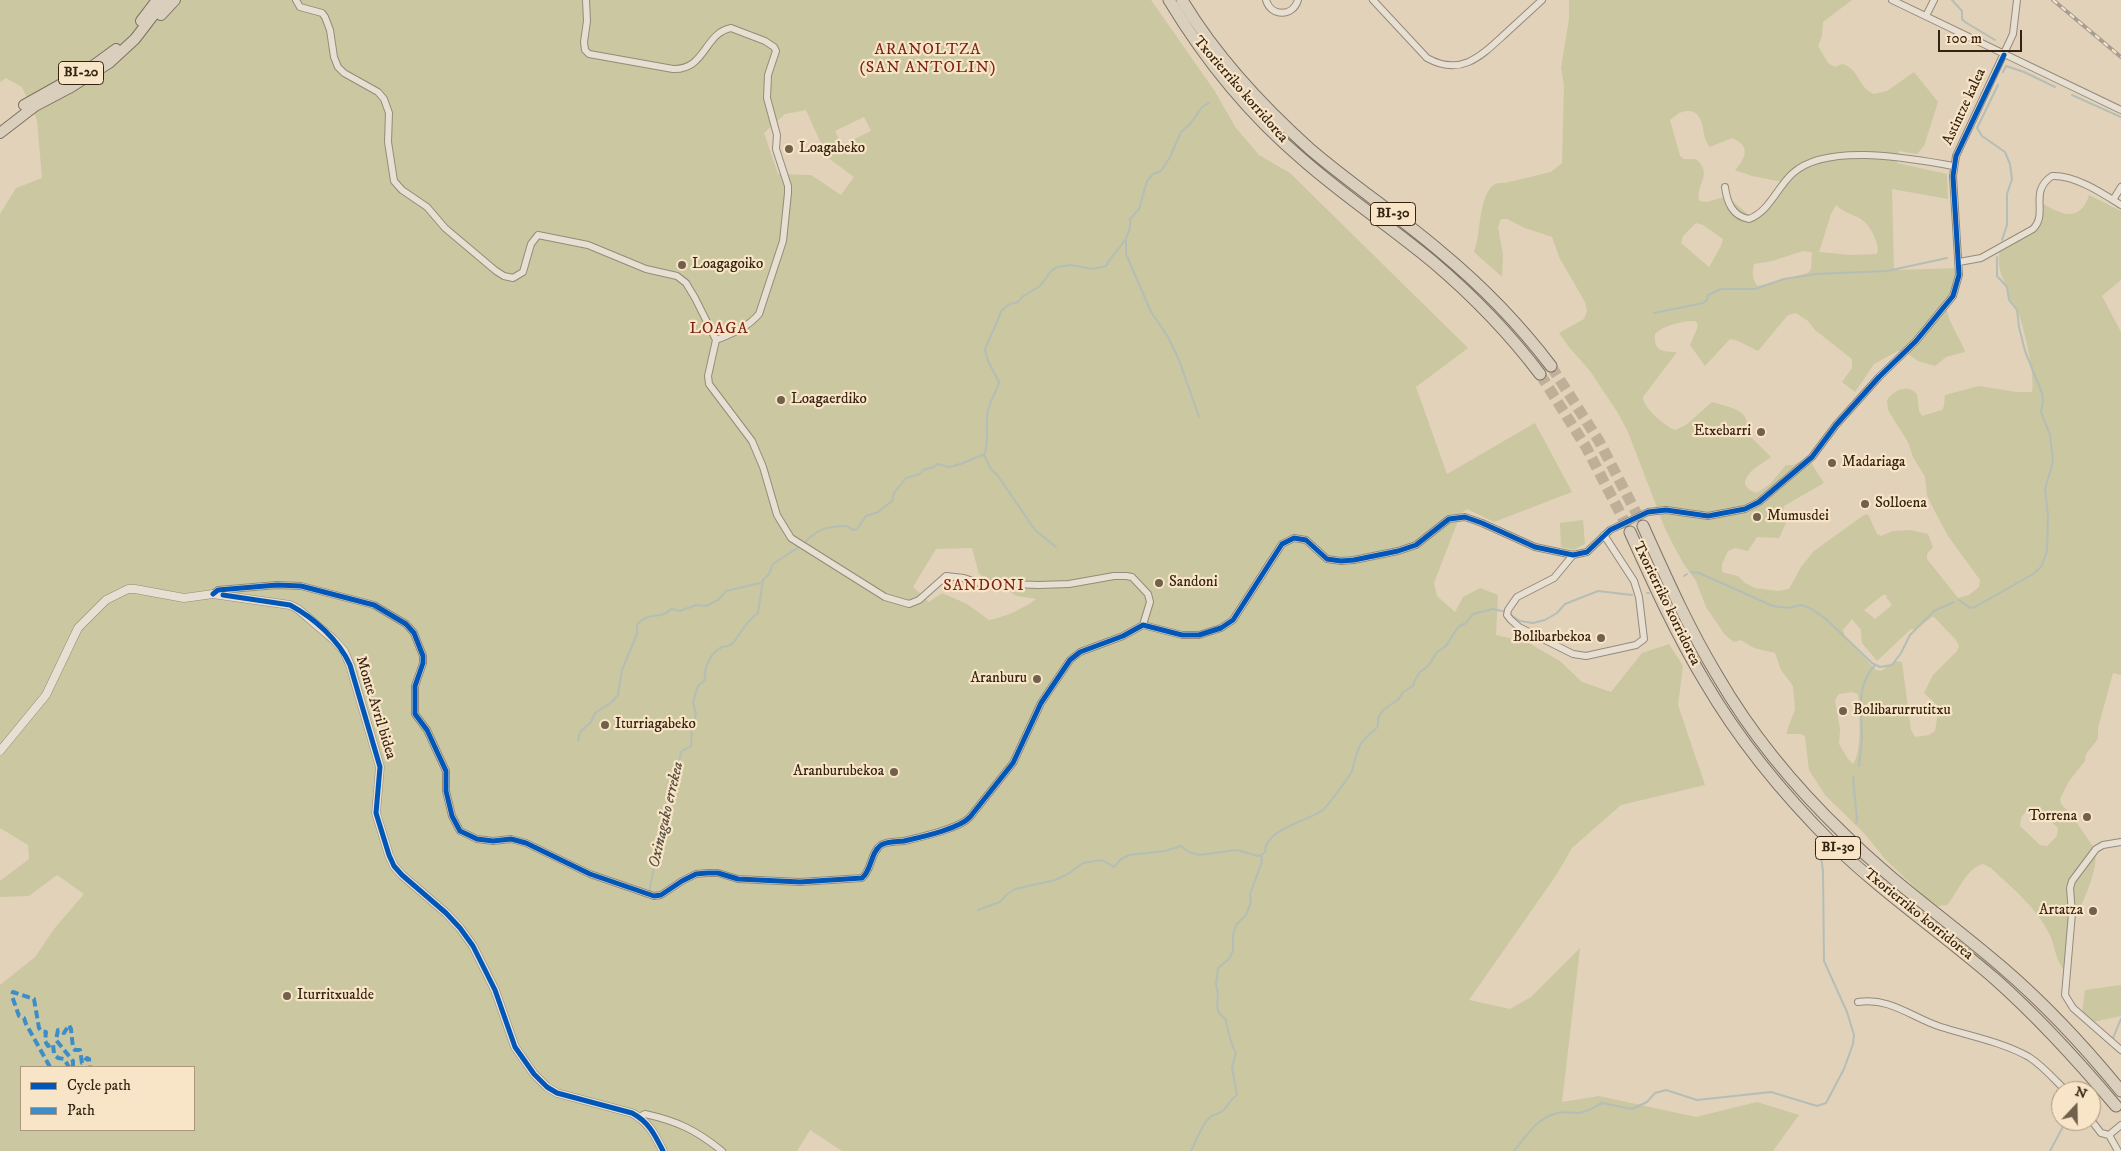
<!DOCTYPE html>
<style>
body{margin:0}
#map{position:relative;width:2121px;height:1151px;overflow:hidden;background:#e2d2ba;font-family:"IM FELL DW Pica",serif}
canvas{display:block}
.legend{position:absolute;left:20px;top:1066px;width:175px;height:65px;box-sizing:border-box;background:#f8e4c6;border:1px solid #aa977e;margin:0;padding:6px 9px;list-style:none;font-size:15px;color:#352312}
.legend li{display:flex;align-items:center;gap:10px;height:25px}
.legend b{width:25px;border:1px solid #aa977e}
.north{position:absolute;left:2051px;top:1081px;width:50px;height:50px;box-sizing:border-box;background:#f8e4c6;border:1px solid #aa977e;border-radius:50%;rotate:21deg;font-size:14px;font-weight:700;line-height:20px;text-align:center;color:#352312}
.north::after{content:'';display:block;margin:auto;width:18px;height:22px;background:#72604d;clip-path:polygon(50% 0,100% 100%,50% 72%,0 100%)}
.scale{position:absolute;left:1938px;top:30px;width:84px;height:22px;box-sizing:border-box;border:2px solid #352312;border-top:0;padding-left:6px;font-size:15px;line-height:18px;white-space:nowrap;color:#352312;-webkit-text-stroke:4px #f8e4c6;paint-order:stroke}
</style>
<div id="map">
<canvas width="2121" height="1151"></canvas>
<ul class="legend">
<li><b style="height:6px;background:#0057b8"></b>Cycle path</li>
<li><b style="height:6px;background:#3d8ec8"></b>Path</li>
</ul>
<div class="north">N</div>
<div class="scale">100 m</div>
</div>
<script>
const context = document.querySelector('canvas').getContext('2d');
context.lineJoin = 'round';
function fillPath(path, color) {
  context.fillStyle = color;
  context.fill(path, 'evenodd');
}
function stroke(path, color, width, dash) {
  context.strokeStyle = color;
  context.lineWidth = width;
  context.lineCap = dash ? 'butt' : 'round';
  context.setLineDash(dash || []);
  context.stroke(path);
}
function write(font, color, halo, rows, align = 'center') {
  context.font = font + ' "IM FELL DW Pica",serif';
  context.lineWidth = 4.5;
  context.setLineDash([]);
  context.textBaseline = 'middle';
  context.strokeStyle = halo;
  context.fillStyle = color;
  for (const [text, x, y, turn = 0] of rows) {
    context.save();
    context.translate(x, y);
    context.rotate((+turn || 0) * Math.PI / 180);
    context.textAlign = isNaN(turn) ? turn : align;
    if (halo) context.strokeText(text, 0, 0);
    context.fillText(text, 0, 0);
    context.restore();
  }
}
fillPath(new Path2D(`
 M0,0h1151l63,90 22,38 23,27 31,18 178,175 -52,39 31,87 88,-51 37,69 -78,30 -27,-13 -6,4 -27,70 3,13 18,16 8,-15 17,-9 18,7 -2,40 31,7 33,19 22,21 29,10 31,-39 27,-9 14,22 -5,39 27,80 -84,20 -49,43 -15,26 -88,126 41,9 21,-12 49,-49 -18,154 37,-6 97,21 61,-15 42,13 -26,36h-931l-32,-21 -13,21h-797v-166l35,-28 19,-28 30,-35 -27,-19 -28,21 -29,1v-16l29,-22 -1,-14 -28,-17v-614l16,-26 26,-10 -5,-58 -15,-33 -16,-9 -6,4zM806,110l21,47 27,20 -13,18 -30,-20 -33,-1 -14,-41 21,-19zM864,117l7,14 -29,14 -7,-14zM972,548l7,26 38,22 19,3c-13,10 -31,18 -47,21l-22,-16 -25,-11 -13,9 -16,-15 23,-38zM21,1067h173v63h-173z
 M1569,0h283l-29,22 -1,14 -4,10 10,17 7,4 7,-3c16,3 17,25 32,30l13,-3 27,-19 24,30 -14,44 -7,8 -18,-3 -2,12 50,11 1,25 -56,-10 2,81 66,-2 1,-2c3,14 -13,27 -14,41 -1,12 14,32 18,45l-19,5 -11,9 -17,-5 -14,-10h-6l-24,13 -19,28 -13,-10 10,-14v-9l-37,-29 -7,-9 -12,-8 -8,2 -30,36 -20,-10 -8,-2 -25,27 -15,-21 7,-16 1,-5 -3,-3c-11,-1 -33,5 -40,13 -2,17 8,18 22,18l-34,45c0,11 22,29 32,33l11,-5 26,-23c9,3 28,6 33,15 3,4 1,11 2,16l24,24c-10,8 -26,14 -26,28l6,6 6,2 13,-9 16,-19h7l15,-7 16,25 -40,23 -1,6 3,11 -7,15 -22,-1 -9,14 -13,-3 -7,3 -6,13v8l16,4 7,7 10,5 23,3 11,-2 12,-22 13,-16 50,-36 4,-1 9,20 4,2 12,-5 17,-1 18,4 5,13 -6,7v5l31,39 11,-3 10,-8 1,-7 -32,-44 -15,-28 -6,-13 -2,-18 -12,-20 -5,-15 -20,-32 -1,-10c7,-10 21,-16 30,-6l2,17 3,5 20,-6 2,-4 1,-11 34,-9 37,6h16c4,-13 -9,-72 -16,-84 -2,-4 -5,-5 -6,-9 -2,-4 -1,-9 -3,-12 -7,-13 -11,-25 -6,-40 12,-5 37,-11 41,-25 2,-6 0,-14 -1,-20 19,13 40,21 48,-7l32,16v69l-19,16 19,36v343l-8,-2 -15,55v11l-12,15 -1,7 -16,20 -9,18 1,5 9,9 24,35c8,18 -15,61 -22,79 -4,13 -3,29 -9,42 -8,-11 -8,-24 -14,-36 -13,-26 -38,-46 -58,-65l-8,-4c-17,4 -26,30 -36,41l-9,1 -13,-9 -40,-38 -21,-26 -39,-38 -16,-25 -4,-34 -5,-2h-14l9,-25 -2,-23 -12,-16 -6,-17 -21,-5 -13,-8 -7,2 -9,-7 -19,-28 -10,-26 -13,-18 -17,-32 -38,-99 -10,-19 -28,-42 -21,-24 -10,-14 25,-14 3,-8 -2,-9 -26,-45 -7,-20 -27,-9 -18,-9h-6l-3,8 5,28 -1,22 -28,-25c8,-16 3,-74 31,-69l46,-11 11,-9 2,-78 -3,-17 8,-49zM1686,111c21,-2 14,26 24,36l22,-9c20,8 13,21 3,32l17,6 31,6 1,5 -2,5 -23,25 -7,1 -25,-22 -20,6 -8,-1c-4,-17 15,-26 -3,-42h-12l-4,-3 -10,-36 9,-7zM1836,205c16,15 28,6 39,33 2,6 4,10 2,16l-26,1 -32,-3 12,-38zM1696,223l7,2 20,14 -2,7 -12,21 -28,-24 2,-7zM1803,251l9,1 -1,17 -3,4 -50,13c-6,-6 -6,-14 -4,-22l18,-3zM1883,595h4l-1,2 6,8 -17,14 -11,-9zM1932,617h2l22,23 3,6 -2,5 -24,24 -9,18 15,14 -4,24 -6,4 -14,2 -4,-7 -9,-68 -6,-1 -15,10 -5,-1 -31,-33 -2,-7 9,-11 9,11 1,13 15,18 34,-32h5zM1852,692l6,2c2,14 4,61 -5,70l-5,-5 -9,-15 1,-15 -5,-29 4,-6zM2029,807l9,2 20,19 -1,8 -10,10 -7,-1 -20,-19 1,-8z
 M1583,520l2,24 -11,6 -13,-3 -1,-24z
 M2121,985v31l-28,6 -11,-9 3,-23z`), '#cac7a1');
stroke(new Path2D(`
 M1952,0l10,11v8l3,3 30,18
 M2003,72l3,-6 18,6 31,15
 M1998,85l-21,43 5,8 23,16 5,12 2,15 -5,15v31l-5,15
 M2072,95l49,22
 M1126,241v13l25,58 17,25 11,23 20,57
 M1654,313l49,-10 4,-3 1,-5 13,-6h34l29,-10 32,-5 71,-3 60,-13
 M984,455l7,14 7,7 37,54 21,17
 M805,542c15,-15 23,-15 42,-16l6,4 4,-1 9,-13 12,-4 14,-11 2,-8 12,-15 14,-4 3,-4 11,-3 3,-3c4,0 9,3 12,3 13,-2 23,-9 35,-12 5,-11 2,-27 3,-39 1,-13 9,-22 12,-34l-11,-21 -3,-12 17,-39 8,-6 8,-2 4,-5 18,-11 12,-16 6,-3 13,-2 22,4 13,-3c8,-16 27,-27 24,-47l9,-10 8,-28 6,-7 8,-3 9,-14 11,-25 10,-9 11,-16 7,-4
 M1691,572l8,1 74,33 15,2 13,-3 9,3 16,11 46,44 8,4 12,-2 9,-12 9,-18 24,-24 20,-9
 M1684,576l3,-2
 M1647,593h2
 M1959,600l11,8 5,-1 58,-33 8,-7 6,-16 1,-35 -3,-27 8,-27 -3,-27 -9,-23 2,-11 -1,-8 -17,-42 -6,-24 -2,-17 -8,-10 -2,-13 -10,-11v-19
 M1511,615l9,6 13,2 12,-3 12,-7 8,-9 33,-13 34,4
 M578,741l2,-9 11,-10 4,-9 17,-11 6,-7 4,-25 15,-36v-9c11,-15 24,-4 34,-16l9,2 16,-6 10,1 12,-6 8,-9 34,-8
 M1859,766c1,-9 2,-18 3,-27 0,-27 -7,-52 13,-74
 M1853,777l4,43 -1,3
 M649,892l12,-57 17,-54 2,-25 2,-5 9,-5 1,-18 4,-14 -3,-12 5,-16 7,-6c-2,-11 6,-28 17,-33 4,-1 7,0 11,-4 8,-10 13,-22 25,-30l5,-33 6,-6 4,-10 26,-17
 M978,910l22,-8 7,-8 8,-5 40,-9 13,-6 15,-11 19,-3 12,7 7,-8 8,-4 36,-4 16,-5 8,6 10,3 38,-5 21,6 3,-1
 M2113,1038l8,-19
 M2083,1091l2,-5
 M1191,1151c6,-11 10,-26 19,-34 4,-3 9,-3 14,-7 5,-6 7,-11 13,-15l-5,-28 4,-14c-4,-6 -9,-25 -10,-33l-7,-7 -2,-8 1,-12 -2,-9 2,-16 11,-9 4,-8v-16l3,-10 10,-10 5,-13 -1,-8 12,-32 -1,-7 4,-3c0,-23 41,-30 58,-42 3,-2 29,-37 29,-39 3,-10 4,-20 10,-29 3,-4 12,-11 16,-16v-8l5,-8 16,-11 4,-7 10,-6 2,-6 5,-8 9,-7 8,-13 9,-6 12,-19 8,-4 7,-9 20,-5 14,3
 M1514,1151c13,-16 23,-33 43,-38 7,-2 13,0 20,0 9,0 17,-6 25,-10l30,6 15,-7 8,-9 11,-3 31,10 74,-8 46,14 9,-3 18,-34 9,-25 1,-9 -7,-23 -23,-51 -1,-90 -3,-21
 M2050,1151l16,-30`), '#b5beb6', 2);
stroke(new Path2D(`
 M1551,366l48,75 44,85
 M1540,374l46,73 44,85`), '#bfaf98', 11, [11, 5.5]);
const minor = new Path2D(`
 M296,0l4,7 22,6 3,4 5,13 4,27 4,10 6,6 34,19 6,7 5,14 -1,29 6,39 8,9 25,17 18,21 51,43 8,5 9,2 10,-6 8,-28 7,-9 50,10 58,24 31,7 9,7 9,15 21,42 -8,36 1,8 43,57 11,26 14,48 14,23 94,59 24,7 10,-4 27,-24 18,2 15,5 60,2 30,-1 45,-8h12l6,1 16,17 2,8 -7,23
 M586,0l1,21 -3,21 1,8 4,4 84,15c33,1 31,-36 58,-41l34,13 9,6 2,4 -8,24 -1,23 10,37 -1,14 12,37v7l-5,48 -24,73c-11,13 -27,20 -43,26
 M1266,0c5,17 27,17 32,0
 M1373,0l54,58c34,19 54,-2 78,-24 12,-11 25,-23 37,-34
 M1892,0l229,110
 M1926,16l8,-16
 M1725,187c2,15 7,29 24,32 21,-8 28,-32 44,-46 35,-31 119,-14 161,-7
 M2113,200l8,-13
 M1959,262l22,-4 52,-29c16,-16 -5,-37 19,-53 23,-1 50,17 69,29
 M1573,555l-19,23 -37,19 -9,13 -1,5 4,5 8,7 54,27 13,2 50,-11 8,-6 -5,-42 -5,-16 -30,-46
 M213,594l5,-4 59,-5 24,1 73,19 32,19 8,9 9,23v7l-8,23v28l12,16 19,41v20l6,25 8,15 17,8 16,2 18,-2 15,4 64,31 64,22 7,-1 21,-14 14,-7 11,-1h11l20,6 62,3 62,-4c10,-8 8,-25 19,-33 7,-4 16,-3 23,-4 17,-4 55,-12 66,-24l43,-54 28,-60 29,-43 10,-8 43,-16 20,-11 39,10h17l22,-7 12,-8 49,-76 12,-6 12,2 21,19 14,2 13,-1 44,-9 18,-6 33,-26 16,-2 17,6 53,24 38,8 14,-3 23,-22 38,-18 18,-2 42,6 37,-7 14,-7 53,-45 24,-32 43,-48 37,-36 37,-45 6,-21 -6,-99 3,-20 57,-122 4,-34
 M2121,842l-18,3 -7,4 -24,32 -2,7 2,25 -7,82 8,13 48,42
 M1858,1002c33,-5 54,16 83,25 29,9 61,15 88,30 14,9 25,22 37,34
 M639,1117l6,-3c32,7 51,16 77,37
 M2091,1120l10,13 8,2 9,16
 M2109,1135l12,-10`);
const tertiary = new Path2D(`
 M0,751l46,-56 32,-67 28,-28 22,-11h7l49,9 29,-4 77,11 8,4 35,30 11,12 6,14 30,102 -4,46 13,42 5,11 8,9 44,38 14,15 13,18 22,44 20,57 19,27 13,13 10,6 75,20c17,9 23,22 31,38`);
const primary = new Path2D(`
 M161,15l14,-15
 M141,21l16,-21
 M24,105l66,-37 26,-19
 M0,133l35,-27 36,-19 38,-24 26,-24 30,-39`);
const motorway = new Path2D(`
 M1169,0c35,58 81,115 133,159 42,37 89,68 131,103 40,34 76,71 107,112
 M1182,0c33,55 80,106 128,149 42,36 89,67 131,103 41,34 78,72 110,114
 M1643,526c23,51 45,101 74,149 34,59 78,112 127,159 49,49 107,89 159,134 43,37 82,79 118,123
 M1630,532c23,51 46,102 75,150 35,60 79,113 128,162 50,49 109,89 162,135 44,39 83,82 121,127`);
stroke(minor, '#958a7b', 8);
stroke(tertiary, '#958a7b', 9);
stroke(primary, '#7d7264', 12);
stroke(motorway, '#7d7264', 13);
stroke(minor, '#e7dfd2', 6);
stroke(tertiary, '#e7dfd2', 8);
stroke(primary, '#dacfbd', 10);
stroke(motorway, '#dacfbd', 11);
const rail = new Path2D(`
 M2053,0l68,57`);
stroke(rail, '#a69e93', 4);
stroke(rail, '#f8e4c6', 2, [5.5]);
stroke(new Path2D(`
 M50,1067l-24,-43 -2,-6 -5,-2 -7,-20 1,-4 21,7 5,29 2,3 5,1 -1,9 3,5 5,-2 1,10 4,4 6,1 5,8
 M73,1067v-6l-17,-21 2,-10 6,3 5,-8 2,4 2,19 2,2h5l2,13h1l4,-5 2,1 1,8`), '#3d8ec8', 4, [8, 4]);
stroke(new Path2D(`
 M213,594l5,-4 59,-5 24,1 73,19 32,19 8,9 9,23v7l-8,23v28l12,16 19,41v20l6,25 8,15 17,8 16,2 18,-2 15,4 64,31 64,22 7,-1 21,-14 14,-7 11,-1h11l20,6 62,3 62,-4c10,-8 8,-25 19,-33 7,-4 16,-3 23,-4 17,-4 55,-12 66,-24l43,-54 28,-60 29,-43 10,-8 43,-16 20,-11 39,10h17l22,-7 12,-8 49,-76 12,-6 12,2 21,19 14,2 13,-1 44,-9 18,-6 33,-26 16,-2 17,6 53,24 38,8 14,-3 23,-22 38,-18 18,-2 42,6 37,-7 14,-7 53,-45 24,-32 43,-48 37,-36 37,-45 6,-21 -6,-99 3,-20 48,-101
 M223,595l67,10c24,13 49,35 60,60l30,102 -4,46 13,42 5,11 8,9 44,38 14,15 13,18 22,44 20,57 19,27 13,13 10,6 75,20c17,9 23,22 31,38`), '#0057b8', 5);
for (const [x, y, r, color] of [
 [789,149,5,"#72604d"],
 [682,265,5,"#72604d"],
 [781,400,5,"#72604d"],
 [1761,432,5,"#72604d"],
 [1832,463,5,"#72604d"],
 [1865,504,5,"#72604d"],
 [1757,517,5,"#72604d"],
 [1159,583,5,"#72604d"],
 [1601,638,5,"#72604d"],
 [1037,679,5,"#72604d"],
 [1843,711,5,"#72604d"],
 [605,725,5,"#72604d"],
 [894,772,5,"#72604d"],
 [2087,817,5,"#72604d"],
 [2093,911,5,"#72604d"],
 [287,996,5,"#72604d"]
]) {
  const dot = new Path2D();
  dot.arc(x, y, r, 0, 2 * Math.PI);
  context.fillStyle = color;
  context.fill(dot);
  stroke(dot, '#f8e4c6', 2);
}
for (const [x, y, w] of [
 [81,73,45],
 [1393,214,45],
 [1838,848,45]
]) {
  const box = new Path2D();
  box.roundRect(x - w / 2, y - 11.5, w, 23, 4);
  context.fillStyle = '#f8e4c6';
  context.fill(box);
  stroke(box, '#352312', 1);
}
write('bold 14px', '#352312', null, [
 ["BI-20",81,73],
 ["BI-30",1393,214],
 ["BI-30",1838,848]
]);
write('15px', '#352312', '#f8e4c6', [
 ["Txorierriko korridorea",1240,90,49],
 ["Astintze kalea",1965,107,-65],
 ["Txorierriko korridorea",1666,604,64],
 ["Monte Avril bidea",375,708,73],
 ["Txorierriko korridorea",1918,915,39]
]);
write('15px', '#352312', '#f8e4c6', [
 ["Loagabeko",799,149],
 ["Loagagoiko",692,265],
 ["Loagaerdiko",791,400],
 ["Etxebarri",1751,432,"right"],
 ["Madariaga",1842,463],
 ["Solloena",1875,504],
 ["Mumusdei",1767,517],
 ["Sandoni",1169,583],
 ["Bolibarbekoa",1591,638,"right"],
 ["Aranburu",1027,679,"right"],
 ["Bolibarurrutitxu",1853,711],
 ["Iturriagabeko",615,725],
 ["Aranburubekoa",884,772,"right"],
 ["Torrena",2077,817,"right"],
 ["Artatza",2083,911,"right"],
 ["Iturritxualde",297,996]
], 'left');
context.letterSpacing = '1px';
write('16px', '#7a1f14', '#f8e4c6', [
 ["ARANOLTZA",928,51],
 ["(SAN ANTOLIN)",928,69],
 ["LOAGA",719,330],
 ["SANDONI",984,587]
]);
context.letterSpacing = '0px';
write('italic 16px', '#564f43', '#f8e4c6', [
 ["Oxinagako errekea",667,815,-77]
]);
</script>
